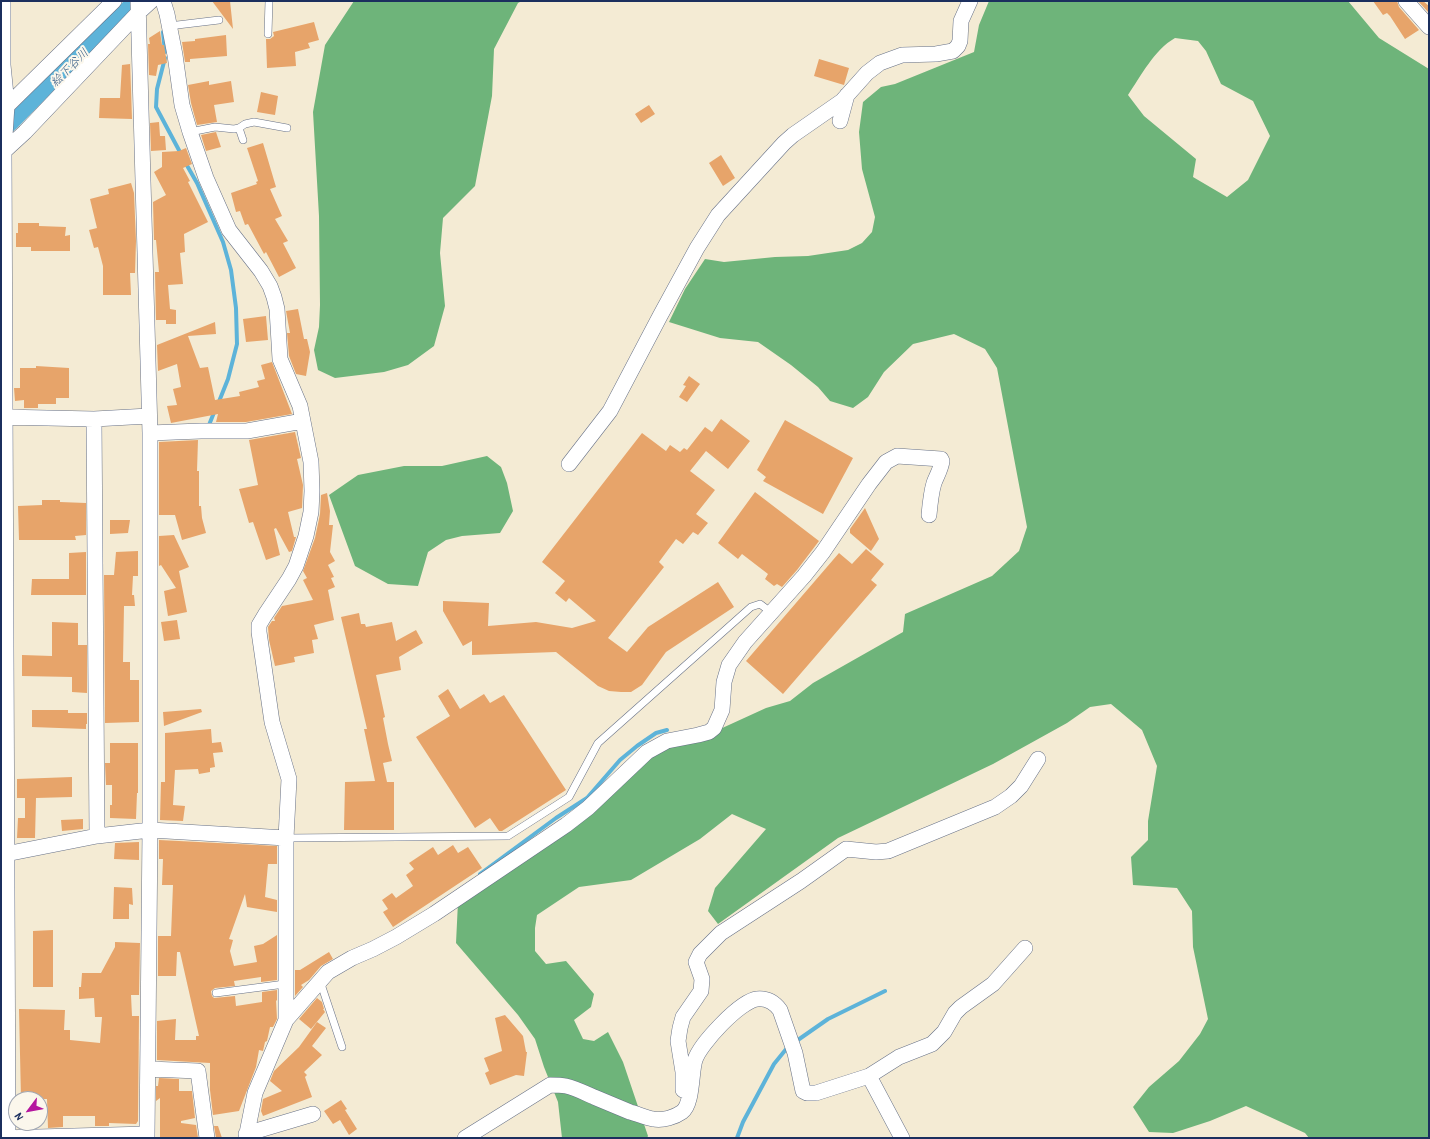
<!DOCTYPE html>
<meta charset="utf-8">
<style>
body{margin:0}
#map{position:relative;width:1430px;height:1139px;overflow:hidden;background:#f4ebd4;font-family:"Patrick Hand",sans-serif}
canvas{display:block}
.frame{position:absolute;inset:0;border:2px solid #1b2f5e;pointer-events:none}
.north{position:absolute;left:8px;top:1091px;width:40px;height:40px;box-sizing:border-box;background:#fbf7ec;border:1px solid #a1a7b3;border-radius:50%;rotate:238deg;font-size:11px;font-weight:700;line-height:16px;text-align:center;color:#1b2f5e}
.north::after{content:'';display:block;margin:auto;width:14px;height:18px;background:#b5179e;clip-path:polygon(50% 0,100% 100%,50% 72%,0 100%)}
</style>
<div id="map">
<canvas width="1430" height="1139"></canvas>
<div class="frame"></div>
<div class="north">N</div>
</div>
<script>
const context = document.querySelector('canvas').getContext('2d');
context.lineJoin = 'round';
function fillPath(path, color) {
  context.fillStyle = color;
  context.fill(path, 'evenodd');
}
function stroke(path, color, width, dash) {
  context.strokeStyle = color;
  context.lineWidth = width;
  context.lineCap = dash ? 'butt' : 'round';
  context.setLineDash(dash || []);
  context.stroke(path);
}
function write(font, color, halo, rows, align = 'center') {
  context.font = font + ' "Patrick Hand","Klee One",sans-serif';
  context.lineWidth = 4;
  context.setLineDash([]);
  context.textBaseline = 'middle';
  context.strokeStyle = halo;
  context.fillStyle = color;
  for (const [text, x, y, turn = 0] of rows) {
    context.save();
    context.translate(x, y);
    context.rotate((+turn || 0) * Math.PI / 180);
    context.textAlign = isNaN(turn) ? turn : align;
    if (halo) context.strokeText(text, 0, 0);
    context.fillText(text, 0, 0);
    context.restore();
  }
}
fillPath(new Path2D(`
 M354,1h168l-4,2 -24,46 -2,47 -17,90 -32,32 -3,35 5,53 -11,40 -26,19 -24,7 -49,6 -17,-8 -4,-20 5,-23 1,-22 -1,-89 -6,-104 12,-67z
 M989,1h359l31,37 50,31v1069h-120l-4,-5 -59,-27 -36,15 -37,12 -24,-1 -16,-25 16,-20 30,-26 21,-27 8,-15 -15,-72 -1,-36 -15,-23 -44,-3 -2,-28 17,-17v-19l9,-55 -15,-36 -31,-26 -21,3 -23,16 -74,41 -155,74 -120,86 -10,-13 7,-23 51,-59 -34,-15 -32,25 -69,41 -52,7 -42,28 -2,13v23l11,13 20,-3 28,33 -3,13 -17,13 9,19 11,2 14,-9 15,30 25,74 -1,2h-85l-4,-36 -14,-35 -9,-28 -17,-24 -62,-72 2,-41 195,-151 54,-16 59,-27 24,-7 23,-18 90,-51 2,-18 87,-38 27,-25 8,-24 -30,-159 -12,-19 -31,-15 -41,10 -29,28 -16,25 -15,11 -23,-7 -12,-14 -27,-22 -33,-23 -38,-4 -51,-16 16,-33 20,-30 19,3 51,-5 33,-1 40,-6 14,-7 10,-11 3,-15 -13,-48 -3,-37 4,-30 18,-15 14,-3 79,-32 5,-27zM1175,38l23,3 8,10 15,33 32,17 17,35 -22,44 -21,17 -34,-20 3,-18 -52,-43 -16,-21c13,-19 26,-45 47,-57z
 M487,456l14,11 6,16 6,28 -13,22 -38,3 -16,4 -18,12 -10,34 -30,-2 -33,-18 -26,-71 29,-20 46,-9h38z`), '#6eb47a');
fillPath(new Path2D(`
 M124,1h18l-125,127 -16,14v-19z`), '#5db3d9');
stroke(new Path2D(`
 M163,32l2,20
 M165,58l-8,31 -1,18 25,47
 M185,162l12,21 26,59 8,28 5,38 1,36 -9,35 -10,25
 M209,425l6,-15
 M480,874l76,-56 31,-20 33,-38 17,-14 19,-13 11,-3
 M795,1042l33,-23 57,-28
 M737,1138l6,-16 31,-58 13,-16`), '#5db3d9', 4);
fillPath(new Path2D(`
 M212,1h18l3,28z
 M1373,1h24l2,6 20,23 -14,9 -15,-23 -3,-3 -4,2z
 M1418,1h5l6,5v7z
 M314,22l5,18 -11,3 2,5 -15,4 1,14 -29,2 -1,-29h4l4,-3 -1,-4z
 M160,31l2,14h2l3,18 -9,2 -2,11 -7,-1 -1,-31h2l-1,-6z
 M226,35l1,21 -37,3v3h-5l-3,-20 13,-1v-2z
 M819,59l30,9 -5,17 -30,-9z
 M130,60l2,59 -33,-1 1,-20h20l2,-33 8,-1z
 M209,81v4l22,-4 3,21 -20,3 3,17 -20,3 -6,-22 -3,-18z
 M261,92l17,4 -3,19 -18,-3z
 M649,105l6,9 -14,9 -6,-9z
 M159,122l1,14h5l1,14 -15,1 -1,-28z
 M216,132l5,15 -15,4 -5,-16z
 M263,143l13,44 -6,2 12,27 -7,3 13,22 -5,2 13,25 -17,9 -13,-25 -2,2 -16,-30 -3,1 -5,-14 -4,1 -5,-19 26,-9 -1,-2 2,-1 -11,-33z
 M186,148l6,16 -9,4 7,13 -2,1 20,40 -24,12 1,18 -5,1 3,31 -15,1 2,24 6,1v14h-10v-4h-10l-1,-48h4l-3,-32h-2l-1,-38 13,-7 -12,-23 8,-5v-15l17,-1z
 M721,155l14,23 -12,8 -14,-23z
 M131,183l3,10 2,48 -1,32h-5l1,22h-28v-29l-5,-19 -4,1 -5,-18 8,-2 -7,-29 19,-5 -1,-5z
 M18,223h21v3l27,1 -1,9 5,-1v16h-39v-4h-15v-14h2z
 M298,309l6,30h3l3,13 -4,24 -10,-2 -7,-18 -2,-23h3l-4,-22z
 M266,316l2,24 -22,2 -3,-23z
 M215,322l1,12 -28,2 12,32 8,-1 7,33 25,-4 -1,-4 20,-5 -2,-6 8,-2 -4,-14 11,-3 20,52 -46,8h-30l2,-8 -47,9 -4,-17 10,-1 -4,-16 8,-2 -4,-23 -19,7 -1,-26z
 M36,366l33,2v30h-13v6h-18v4h-14v-8l-9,1 -1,-13h6v-20h16z
 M689,376l11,8 -13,18 -8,-5 7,-11 -3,-1z
 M721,419l29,22 -22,28 -22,-18 -16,20 25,19 -19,24 12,9 -10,12 -5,-3 -10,12 -7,-5 -17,23 5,5 -56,71 19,14 21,-25 70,-45 16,25 -68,45 -24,33 -11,7h-10l-12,-1 -11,-5 -42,-34 -84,3v-14l-9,5 -20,-35v-10l46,2 -1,23 48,-4 36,6 24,-7 -27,-23 -3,4 -11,-9 10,-12 -23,-19 100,-129 24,18 4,-6 10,7 4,-4 3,2 18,-23 7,5z
 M785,420l68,38 -30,56 -60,-33 3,-4 -9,-7z
 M295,432l6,26 -4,1 6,26 -1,23 -14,4 6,25h2l-4,14 -3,1 -13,-24 -2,1 6,26 -14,5 -13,-38 -4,1 -10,-34 19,-4 -9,-45z
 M198,440l-1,31h2v35h2l1,12 4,15 -24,7 -7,-25h-16v-73z
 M755,492l64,49 -22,29 -15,17 -5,-3 -3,2 -9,-7 3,-5 -26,-20 -4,5 -20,-16z
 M327,493l3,18 -1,14h4l-3,27 5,9 -7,4 6,12 -3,1 4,9 -7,3 6,30 -20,5 4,14 -6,1 2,13 -20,4 1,5 -20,4 -6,-26 -1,-13 4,-6h3l-1,-3 8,-12 31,-6 -10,-20 4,-2 -4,-7 12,-33 5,-24 1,-19z
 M42,500h18v2l26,1v32l-11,1 1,4h-57l-1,-34 24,-1z
 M865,508l14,31 -8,12 -21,-18v-4z
 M110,520h20l-2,13 -18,1z
 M174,535l15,32 -10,4 8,41 -19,4 -4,-25 12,-3 -15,-23 -2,1v-30z
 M866,549l18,15 -13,16 6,5 -94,109 -37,-33 93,-108 13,11z
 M138,551v25h-5l-1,19h2l1,11h-11l-1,56h7v18h9v42l-34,1 -1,-148h10l2,-23z
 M86,552v43h-55l1,-16h37v-26z
 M359,613l2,11h4l1,3 26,-5 4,19 20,-11 7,13 -24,14 2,13 -25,5 9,42 -2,1 5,26 4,17 -9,2 4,19h7v48h-50l1,-48 30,-1 -11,-52h3l-26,-112z
 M177,620l3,19 -16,2 -3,-19z
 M52,622l26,1v22h9v48l-15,-1v-15l-50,-1v-21l30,1z
 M448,689l12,20 24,-15 6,9 14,-8 62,95 -64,41h-3l-9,-13 -15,10 -59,-91 34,-21 -12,-20z
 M201,709l1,3 -38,14 -1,-14z
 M32,710h36v3h19v11h-1v5l-54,-2z
 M211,729l1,14 9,-1 2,10 -10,1 2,14 -5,1v4l-11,2 -1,-5 -23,1 -2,35 12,1 -2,15 -23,-1 1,-38h4v-49z
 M110,743h28v50h-1l-1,26 -26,-1v-13h2v-20h-6l-1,-22h5z
 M72,777v20l-36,1 -1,40h-18l1,-20h7v-20h-8v-19z
 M83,819v10l-21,2 -1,-11z
 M159,840l118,6v18h-9l-3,33 12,3v12l-30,-5 -2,-13 -16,45 4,1 -3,11 4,15 23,-4 -3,-16 9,-2 14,-9v45l-16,2v-5l-27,4 1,5 -20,2 -4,3 1,5 2,2 21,-2 1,10 26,-4v-10l15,-2v11l-1,-1 1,19 -4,8h-3l-3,14 -2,1 -2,9 -4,-1 -3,17 -17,44 -26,4 -3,-25v-27l-53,-3v-39l19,-2 -1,21h21v-4h3l-19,-84h-3l-1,24h-18v-40h13l2,-51h-11l1,-26h-4z
 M139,842v18l-25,-1 1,-16z
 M453,845l5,8 10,-6 14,21 -89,59 -10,-15 5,-3 -6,-9 10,-7 4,5 17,-12 -7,-11 8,-6 -5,-6 24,-16 5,8z
 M114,887l18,1 1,17 -4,-1v15h-16z
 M53,930v57h-20v-56z
 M115,942l25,1 -1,52h-8l1,21h7l-1,105 -2,3 -27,-1v3h-14v-10h-32v11l-15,1 -1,-29h-26l-2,-90 46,1 -1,20h6v10l30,3 2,-26h-7l-1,-19 -15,1v-12h2l1,-14h19l14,-26z
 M329,952l4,7 -12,7 -12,14 -8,5 2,2 -8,9v-26h5z
 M317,998l5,4 2,7h-1l2,3 -14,17 -12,-10z
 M505,1015l18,21 3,16h1l-3,24 -8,-1 -26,10 -5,-12 4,-2 -5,-13 18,-7 -7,-33z
 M317,1022l9,6 -14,18 10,9 -18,17 3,3 -2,2 7,20 -49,19 -2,-5 2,-12 19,-8 -12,-10 4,-10 25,-24z
 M159,1078l20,1v12h13l3,27 -14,3v2l15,2 2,13h-38v-40l-4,3v-15h2z
 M341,1100l6,9 -2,1 12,19 -8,6 -9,-15 -7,4 -9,-13z
 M214,1126h4l4,12h-6z`), '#e7a46a');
const lane = new Path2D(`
 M169,26l50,-6
 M268,34l1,-33
 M239,128l4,12
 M190,132l25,-5 19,2 5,-1 6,-4 9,-2 33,6
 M286,838l222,-2 61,-39 29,-54 153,-136 9,-3 12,9
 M320,981l22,66
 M216,993l69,-9`);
const street = new Path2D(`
 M3,1v64l4,40 -3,46 4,987
 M138,1l12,432v397l-3,308
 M163,1l4,13 8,41 7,50 8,27 16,46 23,52 32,41 9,15 4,11 3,12 3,50 20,47 11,56 1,29 -1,21 -5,24 -10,30 -7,13 -24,36 -6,10v7l13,90 17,57 -3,59v182l-31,73 -9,45
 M1406,1l23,26
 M3,110l111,-109
 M840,121l7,-26
 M1,154l24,-22 114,-120 12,-11
 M1,417l93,2 55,-3
 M94,419l3,417
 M150,433l51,-2h46l56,-10
 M569,464l41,-53 50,-95 37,-68 21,-33 66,-72 9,-8 49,-34 25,-28 13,-10 22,-8 34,-1 17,-3 5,-5 2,-5 1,-20 9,-20
 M1,855l96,-19 53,-6 136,8
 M286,1020l42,-48 24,-14 21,-9 23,-12 38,-23 132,-89 22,-17 59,-56 20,-11 31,-6 11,-3 5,-4 8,-18 2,-28 5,-17 16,-23 59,-66 19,-24 46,-68 17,-22 11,-6 44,3 1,2c-1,8 -5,14 -8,22 -3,10 -4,21 -5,32
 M149,1069l49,2 9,67
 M869,1076l33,62
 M683,1090v-18l-5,-31 2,-13 3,-11 18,-26 1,-12 -6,-17 4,-8 21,-21 80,-52 45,-32 30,3 12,-1 107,-44 16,-11 10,-10 17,-27
 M246,1134l67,-20
 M1,1138l146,-4
 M465,1138l85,-53c5,0 11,0 16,1 9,2 19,7 28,11 12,5 24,10 36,15 8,2 16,6 23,7 10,2 22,-2 29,-7 11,-8 9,-40 13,-52 5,-16 45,-59 62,-61 10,-1 17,3 23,11l15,43 8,38 4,2h9l53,-17 30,-19 33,-13 12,-12 11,-19 6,-6 32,-23 32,-36`);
stroke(lane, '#677187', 8);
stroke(street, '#677187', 16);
stroke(lane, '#fff', 7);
stroke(street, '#fff', 15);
write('italic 12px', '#2f5783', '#fbf7ec', [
 ["絵下谷川",70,68,-45]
]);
</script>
